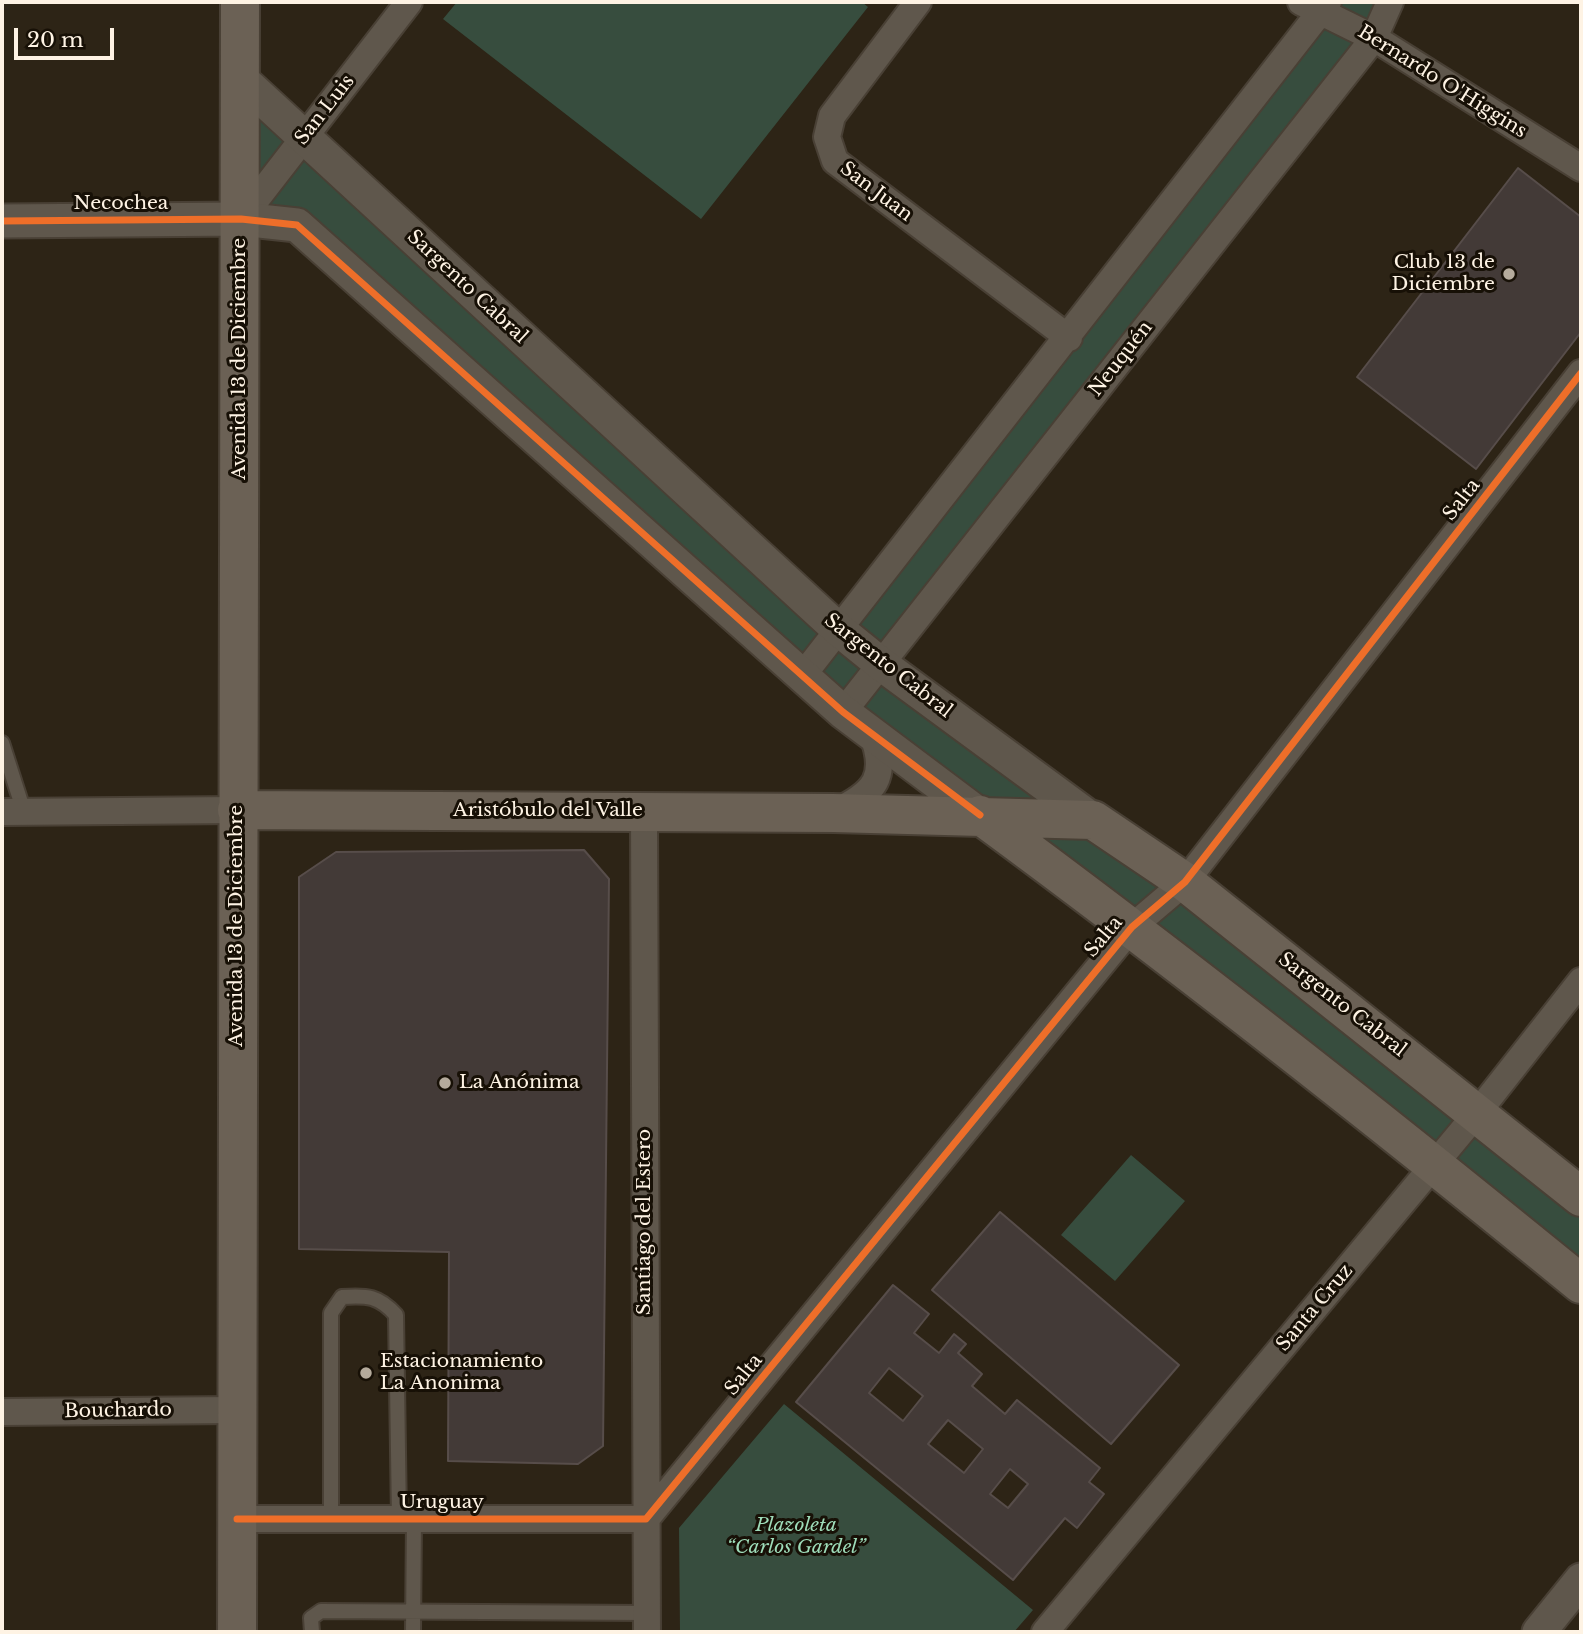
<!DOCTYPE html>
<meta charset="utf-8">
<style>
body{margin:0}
#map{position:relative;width:1583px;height:1634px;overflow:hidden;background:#2d2416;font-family:"Libre Baskerville",serif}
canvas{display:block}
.frame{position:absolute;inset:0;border:4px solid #fef3e4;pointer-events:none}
.scale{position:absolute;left:14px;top:28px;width:100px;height:32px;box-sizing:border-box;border:4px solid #fef3e4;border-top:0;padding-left:9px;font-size:21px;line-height:24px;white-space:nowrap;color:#fef3e4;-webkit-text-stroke:5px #171006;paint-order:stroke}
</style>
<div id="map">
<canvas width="1583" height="1634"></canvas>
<div class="frame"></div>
<div class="scale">20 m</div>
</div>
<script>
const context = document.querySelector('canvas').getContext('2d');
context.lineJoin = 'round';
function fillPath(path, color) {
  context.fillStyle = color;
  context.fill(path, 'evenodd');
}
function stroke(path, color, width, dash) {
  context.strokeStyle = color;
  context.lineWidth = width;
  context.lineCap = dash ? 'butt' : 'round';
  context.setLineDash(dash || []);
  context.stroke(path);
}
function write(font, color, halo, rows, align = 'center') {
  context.font = font + ' "Libre Baskerville",serif';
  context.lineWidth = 6;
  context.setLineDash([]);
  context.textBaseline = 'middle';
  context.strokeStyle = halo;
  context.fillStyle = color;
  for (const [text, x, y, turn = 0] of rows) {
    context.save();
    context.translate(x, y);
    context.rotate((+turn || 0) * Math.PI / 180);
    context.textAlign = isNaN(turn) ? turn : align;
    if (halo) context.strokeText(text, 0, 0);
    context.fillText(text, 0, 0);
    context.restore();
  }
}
fillPath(new Path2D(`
 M457,2h405l6,5 -167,212 -258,-200z
 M1328,2h62l-509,662 700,533v87l-601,-469 -683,-590 -56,-6v-140l599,551z
 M1131,1155l54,46 -70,80 -54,-46z
 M784,1404l249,206 -19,22h-334l-1,-104z`), '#374d3e');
const building = new Path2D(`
 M1518,168l63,49v115l-105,137 -119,-92z
 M584,850l25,29 -6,567 -25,18 -130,-3 1,-209 -150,-3v-372l37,-25z
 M1000,1212l179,153 -68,79 -179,-154z
 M893,1285l36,29 -15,19 25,20 15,-19 12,10 -8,9 24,21 -10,12 33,28 12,-14 83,68 -11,14 15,12 -27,34 -12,-10 -52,62 -217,-178zM889,1368l34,28 -20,25 -34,-28zM948,1420l35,29 -19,24 -36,-29zM1010,1469l18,15 -20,24 -18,-14z`);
fillPath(building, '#433a37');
stroke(building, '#574d4a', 2);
const service = new Path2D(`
 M2,743l22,69
 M331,1519v-206l11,-16c25,-2 37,-1 54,18l3,204
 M312,1632l-1,-14 10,-7 326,2
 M413,1632l1,-113`);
const minor = new Path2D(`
 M918,2l-86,114 -5,21 8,24 234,177
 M1301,2l73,36 207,130
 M241,219l168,-217
 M803,675l525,-673
 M843,712l531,-674 16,-36
 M2,812l235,-2
 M644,812l3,820
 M835,812c40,-19 54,-35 37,-79
 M2,1412l233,-2
 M237,1519h409l486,-592 53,-45 396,-509
 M1045,1632l433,-520 103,-131`);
const tertiary = new Path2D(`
 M241,79l598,551 42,34 212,156
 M2,221l239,-2 56,6 546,487 137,103
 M1539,1632l42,-52`);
const secondary = new Path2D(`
 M237,810l596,3 260,7 92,62 396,315
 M980,815c205,151 404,308 601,469
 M237,1632l3,-1630`);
stroke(service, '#494035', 18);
stroke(minor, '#494035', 30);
stroke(tertiary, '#494035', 37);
stroke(secondary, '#494035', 42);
stroke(service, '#5f574c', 14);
stroke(minor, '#5f574c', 26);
stroke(tertiary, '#5f574c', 33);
stroke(secondary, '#6b6155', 38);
stroke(new Path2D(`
 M2,221l239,-2 56,6 546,487 137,103
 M237,1519h409l486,-592 53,-45 396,-509`), '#ee6e29', 7);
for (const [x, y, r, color] of [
 [1509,274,7,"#b5ab9c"],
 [445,1083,7,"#b5ab9c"],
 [366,1373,7,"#b5ab9c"]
]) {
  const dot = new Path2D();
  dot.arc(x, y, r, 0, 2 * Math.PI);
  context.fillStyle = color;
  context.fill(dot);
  stroke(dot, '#171006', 2.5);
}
write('19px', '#fef3e4', '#171006', [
 ["Bernardo O'Higgins",1442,82,32],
 ["San Luis",325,110,-52],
 ["San Juan",876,192,37],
 ["Necochea",121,204],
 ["Sargento Cabral",467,287,43],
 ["Avenida 13 de Diciembre",240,359,-90],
 ["Neuquén",1121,359,-52],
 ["Salta",1462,500,-52],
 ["Sargento Cabral",888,666,38],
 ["Aristóbulo del Valle",548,811],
 ["Avenida 13 de Diciembre",237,926,-90],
 ["Salta",1104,937,-50],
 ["Sargento Cabral",1342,1005,38],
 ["Santiago del Estero",645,1222,-90],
 ["Santa Cruz",1315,1308,-50],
 ["Salta",744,1375,-51],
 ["Bouchardo",118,1411,-1],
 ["Uruguay",442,1503]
]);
write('19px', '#fef3e4', '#171006', [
 ["Club 13 de",1495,263,"right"],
 ["Diciembre",1495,285,"right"],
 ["La Anónima",459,1083],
 ["Estacionamiento",380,1362],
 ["La Anonima",380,1384]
], 'left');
write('italic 19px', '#9edcb9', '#171006', [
 ["Plazoleta",796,1526],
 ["“Carlos Gardel”",796,1548]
]);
</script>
